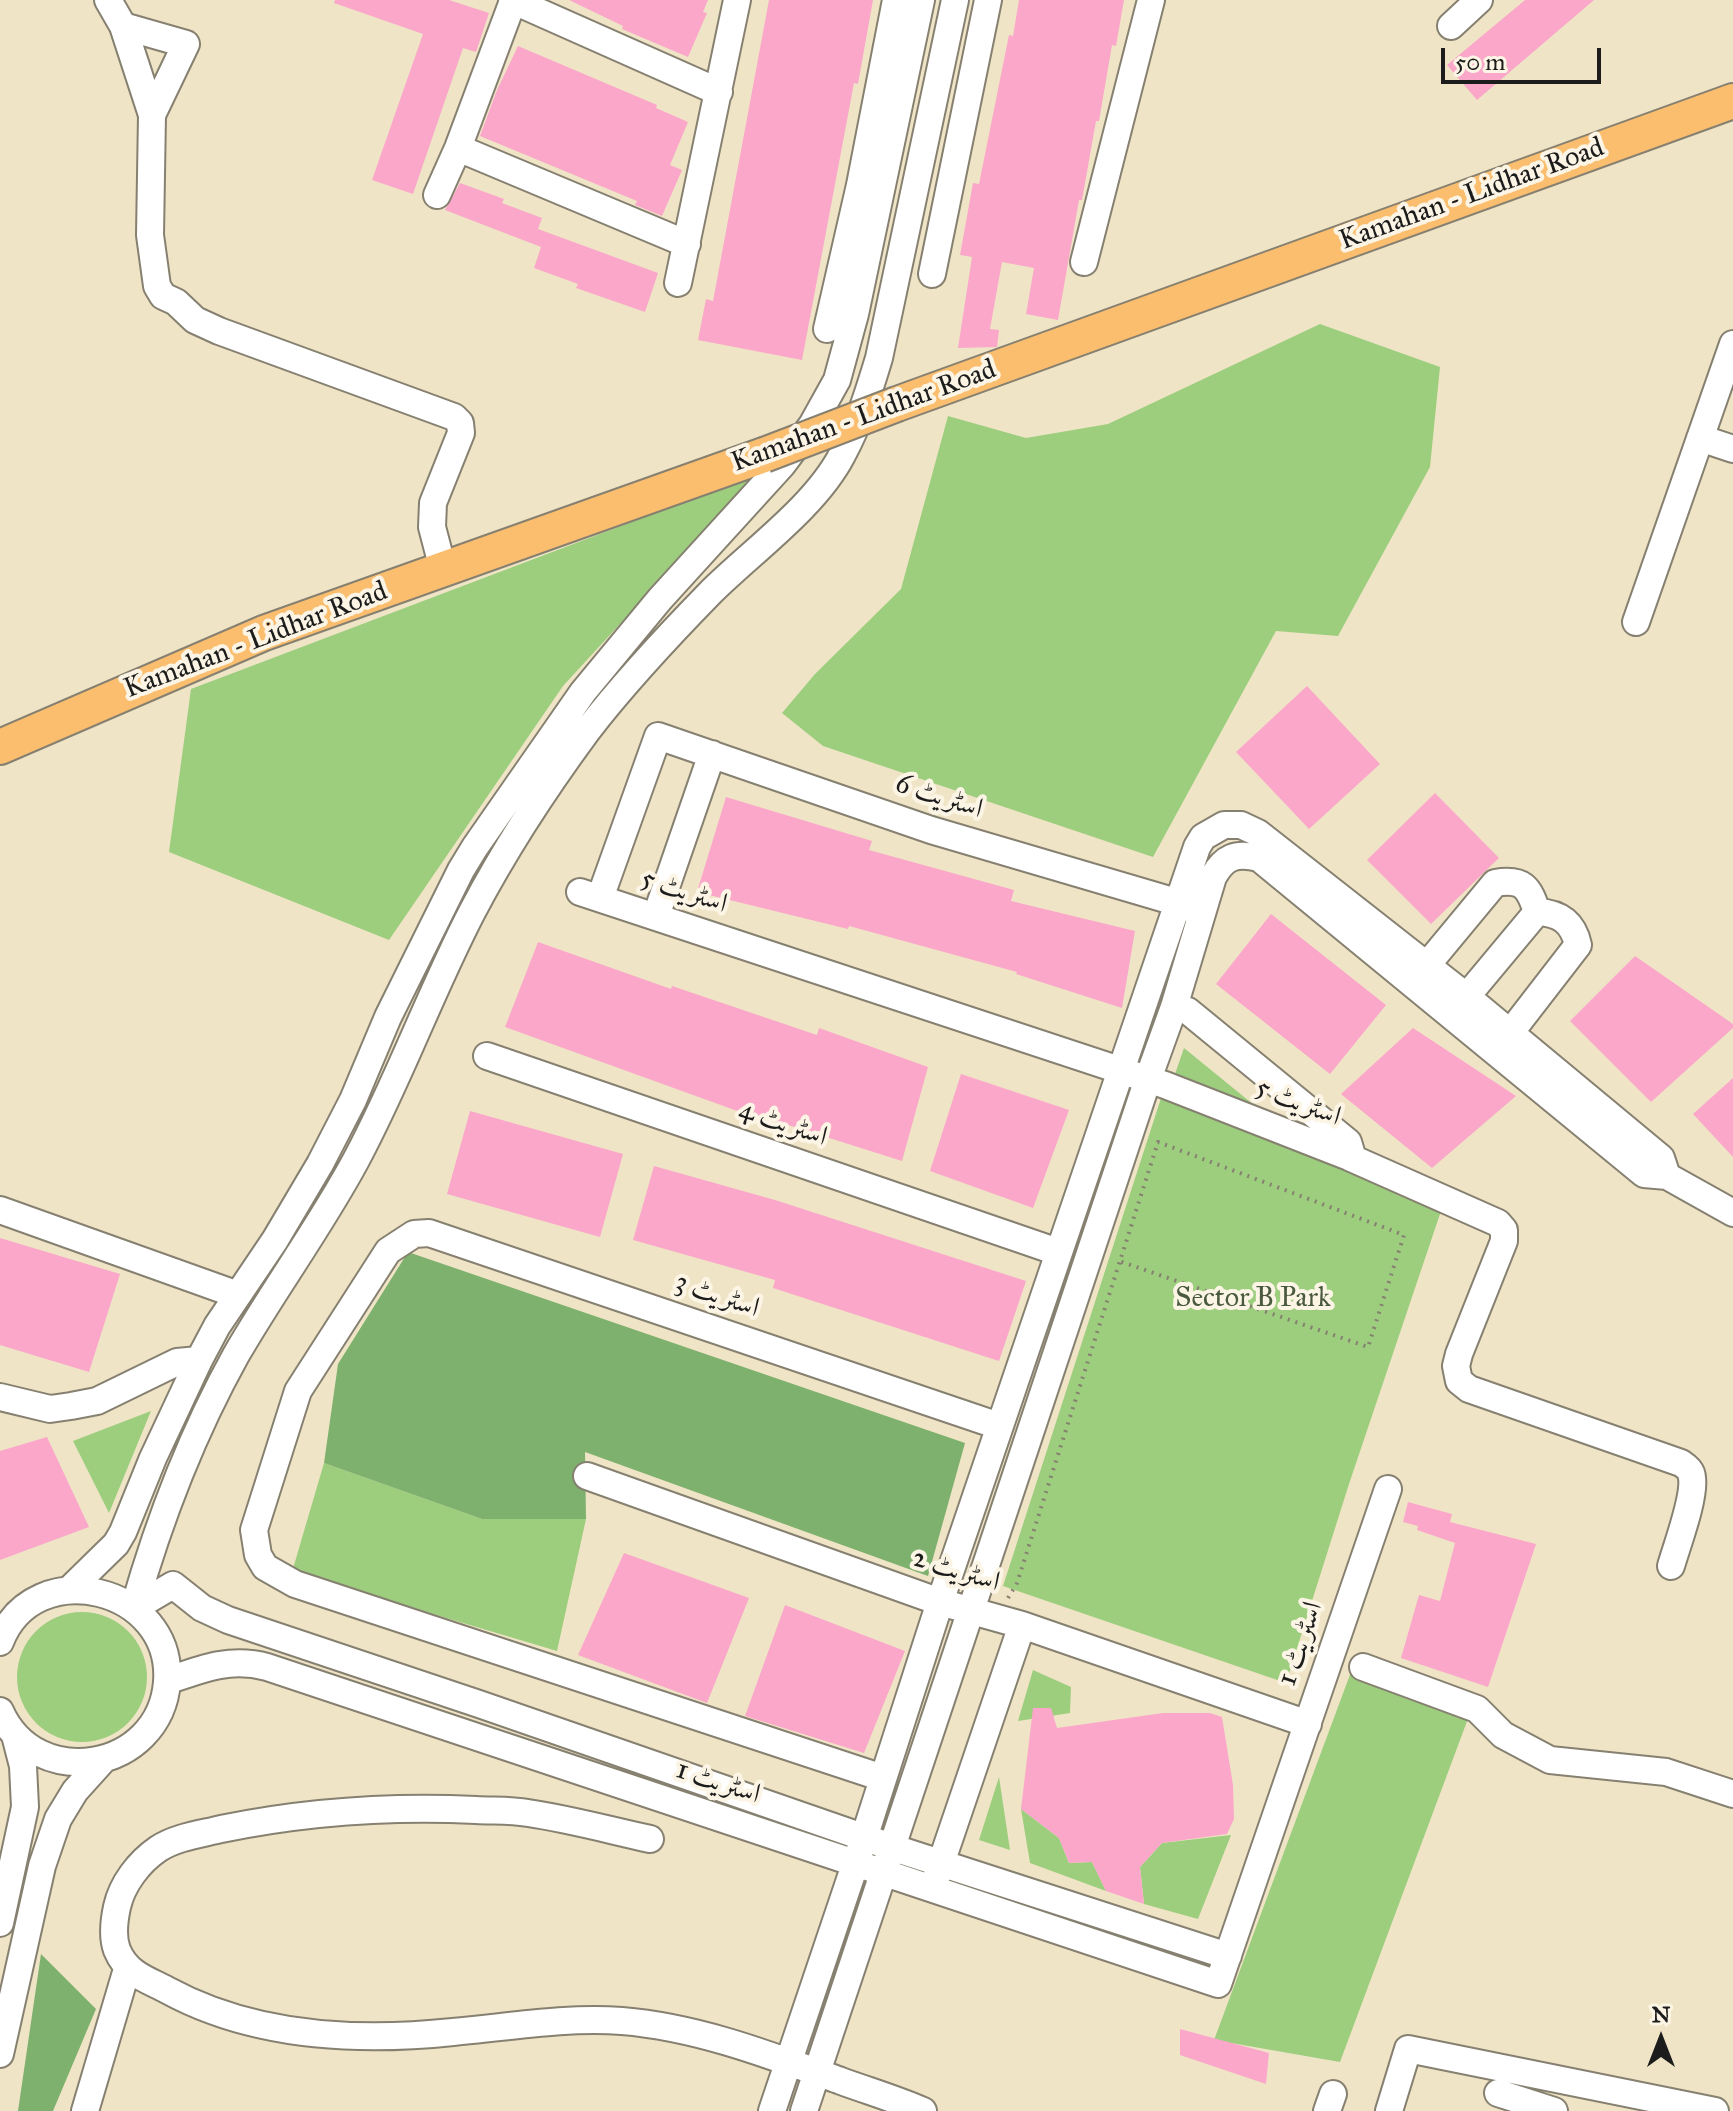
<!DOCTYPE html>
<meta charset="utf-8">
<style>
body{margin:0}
#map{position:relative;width:1733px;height:2111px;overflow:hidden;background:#f0e4c6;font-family:"IM FELL Great Primer",serif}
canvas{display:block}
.north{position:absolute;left:1621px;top:1999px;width:80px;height:80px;-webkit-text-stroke:6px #fcf5e5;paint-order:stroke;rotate:0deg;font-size:22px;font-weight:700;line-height:32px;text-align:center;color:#1c1c1c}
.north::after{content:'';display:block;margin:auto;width:28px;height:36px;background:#1c1c1c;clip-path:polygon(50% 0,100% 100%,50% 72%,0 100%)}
.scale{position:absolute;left:1441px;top:48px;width:160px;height:36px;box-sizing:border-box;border:4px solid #1c1c1c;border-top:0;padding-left:10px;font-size:24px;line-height:28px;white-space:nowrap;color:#1c1c1c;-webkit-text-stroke:6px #fcf5e5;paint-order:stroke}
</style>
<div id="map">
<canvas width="1733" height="2111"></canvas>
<div class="north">N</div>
<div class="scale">50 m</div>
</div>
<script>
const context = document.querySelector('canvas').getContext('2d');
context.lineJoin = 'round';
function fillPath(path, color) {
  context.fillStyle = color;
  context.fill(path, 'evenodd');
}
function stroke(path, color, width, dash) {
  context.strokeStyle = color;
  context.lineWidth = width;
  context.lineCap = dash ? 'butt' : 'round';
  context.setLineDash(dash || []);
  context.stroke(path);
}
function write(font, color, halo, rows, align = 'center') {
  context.font = font + ' "IM FELL Great Primer",Amiri,serif';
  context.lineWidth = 8;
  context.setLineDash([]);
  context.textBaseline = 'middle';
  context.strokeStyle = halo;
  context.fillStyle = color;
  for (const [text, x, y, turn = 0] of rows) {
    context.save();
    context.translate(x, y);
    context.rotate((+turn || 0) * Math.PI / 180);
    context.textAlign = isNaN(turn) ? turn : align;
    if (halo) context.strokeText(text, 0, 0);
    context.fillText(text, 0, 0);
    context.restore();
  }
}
fillPath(new Path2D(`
 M1320,324l120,43 -10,100 -92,169 -62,-5 -123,226 -330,-111 -41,-33 33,-39 86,-85 47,-173 78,22 82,-14z
 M758,474l-195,212 -174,254 -220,-88 22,-163z
 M1184,1048l70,57 -79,-31z
 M1162,1095l280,113 -93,276 -63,199 -283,-97z
 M151,1411l-42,102 -36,-72z
 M324,1463l158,56h104l-29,132 -265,-79z
 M17 1677a65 65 0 1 1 130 0a65 65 0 1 1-130 0Z
 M1033,1670l38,17 -1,26 -52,8z
 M1351,1672l118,44 -129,346 -126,-22z
 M999,1777l11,73 -31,-10z
 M1021,1809l38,29 10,25 23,-1 14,29 -76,-28z
 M1231,1835l-33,84 -54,-15 -4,-37 22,-24z`), '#9cce7e');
fillPath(new Path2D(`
 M408,1252l557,191 -37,133 -343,-124 1,67h-104l-158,-56 14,-99z
 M41,1954l55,55 -43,102h-35z`), '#7db16d');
fillPath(new Path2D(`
 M335,0h114l40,13 -13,39 -13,-4 -50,146 -41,-14 51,-146 -89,-31z
 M569,0h139l-5,12 4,1 -19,44 -66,-28 1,-3z
 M769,0h104l-15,84 -4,-1 -52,277 -104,-20 8,-41 7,2z
 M1019,0h105l-8,46 -4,-1 -13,76h-3l-14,79h-3l-21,120 -32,-6 8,-46 -32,-6 -12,67 9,1 -2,17 -39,1 14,-91 -12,-2 13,-72 6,1 30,-149 4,1z
 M1525,0h69l-117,100 -30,-35z
 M518,46l139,59 -1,3 32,14 -18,43 12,5 -20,46 -27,-11 2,-4 -157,-65 17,-46z
 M460,183l44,16 -2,4 40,15 -4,11 120,44 -13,39 -69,-24 2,-4 -44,-16 7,-21 -96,-37z
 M1307,686l73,78 -71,65 -73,-77z
 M1435,793l64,65 -68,66 -64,-64z
 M726,797l146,44 -3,9 145,40 -3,11 124,30 -13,77 -106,-34 1,-2 -168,-46 -1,3 -151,-37z
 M1271,914l115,91 -56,69 -114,-90z
 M538,942l133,47 1,-3 145,49 2,-7 109,39 -26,94 -136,-43 -1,3 -260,-94z
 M1635,956l98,68v4l-82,74 -81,-81z
 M1413,1028l103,68 -84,72 -91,-74z
 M961,1074l108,36 -36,98 -103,-37z
 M1733,1078v79l-40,-43z
 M470,1111l153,43 -23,83 -153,-43z
 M654,1166l121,34 251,81 -27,80 -226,-73 2,-8 -142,-40z
 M0,1238l120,36 -31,98 -89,-27z
 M47,1437l42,90 -89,33v-109z
 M1408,1502l44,12 -2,8 86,22 -48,143 -87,-29 18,-63 21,6 15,-58 -38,-13 1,-4 -15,-4z
 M624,1553l125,45 -42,105 -129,-48z
 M785,1605l120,46 -41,102 -119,-37z
 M1033,1708h18l6,20 106,-15h47l12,4 11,68 1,34 -7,15 -65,9 -22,24 4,37 -38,-13 -14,-29 -23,1 -10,-25 -38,-29z
 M1180,2029l89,24 -3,31 -86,-29z`), '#faa7ca');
const minor = new Path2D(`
 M108,0l15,26 29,89 -2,120 7,51 6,10 13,6 19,18 24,11 235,86 6,6 1,10 -28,70 -1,24 11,42
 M512,0l207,92
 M123,26l63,18 -34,71
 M1451,26l28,-26
 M458,148l229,96
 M437,195l21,-47 55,-147
 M1084,262l67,-262
 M932,274l56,-274
 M678,283l59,-283
 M827,329l33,-144 36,-185
 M1700,438l33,11
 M1636,622l97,-278
 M580,892l585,193 184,72 149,66 6,7v11l-45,113 -3,12 3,15 10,8 212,74c6,4 11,8 11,15 3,20 -15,67 -21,88
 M600,898l58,-162 273,94 245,72 16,7
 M656,916l56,-162
 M1427,965l68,-82c28,-5 34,4 42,29
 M1174,1007l14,4 160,131 3,10 -2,5
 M1457,1008l80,-96
 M1510,1033l68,-88c-5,-23 -18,-32 -41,-33
 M487,1056l571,196
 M0,1210l238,85
 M0,1397l50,12 21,-3 26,-5 80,-39 22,-2
 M587,1476l353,126 82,23 286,99
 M69,1590l47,-46 7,-12 30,-74 46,-98 18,-34 58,-86 45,-76 33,-64 35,-83 73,-147 14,-23 108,-155 77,-93 122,-134 30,-40 25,-45 18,-66 66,-314
 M134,1608c25,-88 57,-172 102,-253 38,-66 84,-128 120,-195 43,-80 74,-167 116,-248 33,-63 73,-124 115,-181 37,-48 80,-94 123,-138 41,-41 105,-86 132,-138 17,-31 27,-64 37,-97l76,-358
 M134,1608l39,-23 29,23 26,12 251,84 427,148 322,104
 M0,1642c34,-89 174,-55 167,40 -7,89 -131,111 -167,29
 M1363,1667l114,42 26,26 47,25 116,12 67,22
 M167,1681c34,-12 63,-24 100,-14l951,317 170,-495
 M883,1778l-588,-194 -30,-17 -7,-12 -4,-25 44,-139 90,-140 26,-17 15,-1 570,193
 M650,1839c-41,-9 -81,-20 -122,-26 -17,-3 -35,-2 -52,-3 -84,-4 -172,2 -255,19 -20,5 -45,8 -63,20 -19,13 -36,35 -41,58 -3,14 -5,30 0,43 10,24 29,29 50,40 86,47 191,52 286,42 56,-5 112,-15 169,-11 75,6 148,34 219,60 27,10 55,18 82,30
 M936,1878l86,-253
 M0,1923l25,-116 -2,-41 -8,-31
 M0,2054l42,-188 16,-47 17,-28 28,-31
 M1498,2093l56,18
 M85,2111l42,-142
 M772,2111l92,-273 76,-236 257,-755 6,-10 21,-12h17l17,8 209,164 194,161 6,18
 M804,2111l344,-1032 26,-72 39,-130c11,-20 23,-25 46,-19l385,316 23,2 66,37
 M1327,2111l6,-17
 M1389,2111l19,-62 307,62`);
const major = new Path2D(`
 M897,404l836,-303
 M0,747l264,-114 500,-178`);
stroke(minor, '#868071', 30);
stroke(major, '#868071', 38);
stroke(new Path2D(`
 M1008,1598l9,-15 141,-441 246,93 -36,112 -249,-86`), '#868071', 4, [2, 6]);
stroke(minor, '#fff', 26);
stroke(major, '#fbbe6e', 34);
const majorBridge = new Path2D(`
 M764,455l133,-51`);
stroke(majorBridge, '#868071', 38, []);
stroke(majorBridge, '#fbbe6e', 34);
write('28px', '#1c1c1c', '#fcf5e5', [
 ["Kamahan - Lidhar Road",1472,195,-20],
 ["Kamahan - Lidhar Road",864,417,-20],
 ["Kamahan - Lidhar Road",256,641,-21],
 ["اسٹریٹ 6",939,797,18],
 ["اسٹریٹ 5",684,892,18],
 ["اسٹریٹ 5",1298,1103,21],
 ["اسٹریٹ 4",783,1124,19],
 ["اسٹریٹ 3",717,1296,19],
 ["اسٹریٹ 2",956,1571,17],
 ["اسٹریٹ 1",1301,1644,-71],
 ["اسٹریٹ 1",718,1783,18]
]);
write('28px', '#495a3e', '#fcf5e5', [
 ["Sector B Park",1253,1299]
]);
</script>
